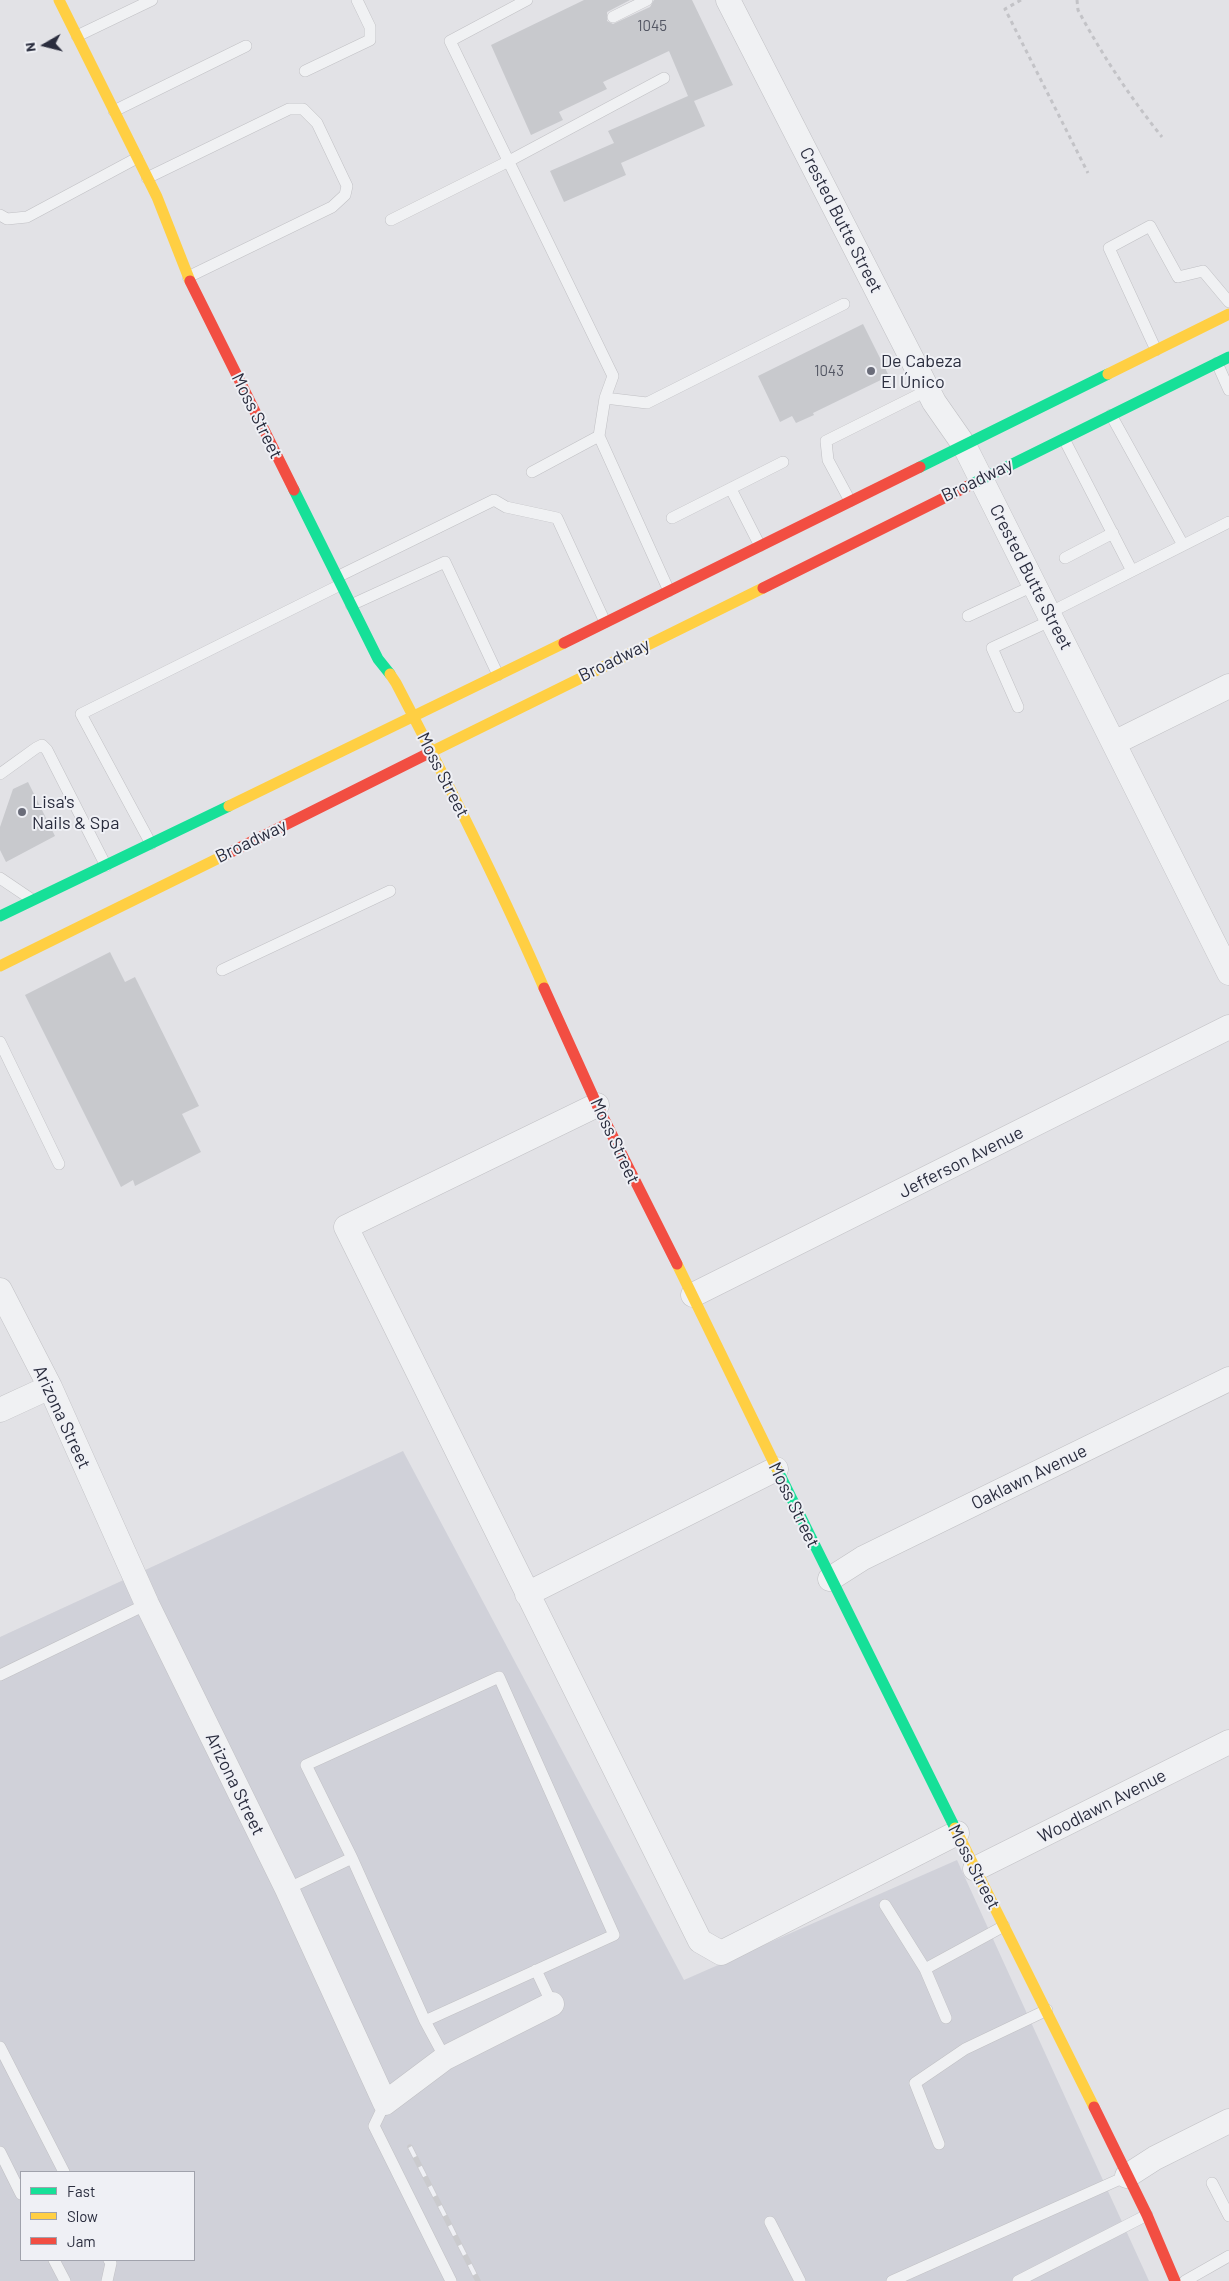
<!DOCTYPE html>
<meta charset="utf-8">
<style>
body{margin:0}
#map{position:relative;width:1229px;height:2281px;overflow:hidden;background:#e2e2e6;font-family:Barlow,sans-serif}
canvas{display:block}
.legend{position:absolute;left:20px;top:2171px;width:175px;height:90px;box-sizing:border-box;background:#eff0f5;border:1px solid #a0a2ac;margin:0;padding:6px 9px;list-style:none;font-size:15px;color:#2a2d3e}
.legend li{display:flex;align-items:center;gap:10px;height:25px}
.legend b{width:25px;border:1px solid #a0a2ac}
.north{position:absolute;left:20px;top:20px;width:50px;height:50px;-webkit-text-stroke:4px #eff0f5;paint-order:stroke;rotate:262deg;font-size:14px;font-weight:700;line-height:20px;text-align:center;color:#2a2d3e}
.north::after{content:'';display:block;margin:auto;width:18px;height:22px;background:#2a2d3e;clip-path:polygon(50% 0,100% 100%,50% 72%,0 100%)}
</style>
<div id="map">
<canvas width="1229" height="2281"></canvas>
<ul class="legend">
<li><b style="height:6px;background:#16e098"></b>Fast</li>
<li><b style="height:6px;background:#ffcf43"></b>Slow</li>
<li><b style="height:6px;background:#f24e42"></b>Jam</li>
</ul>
<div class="north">N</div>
</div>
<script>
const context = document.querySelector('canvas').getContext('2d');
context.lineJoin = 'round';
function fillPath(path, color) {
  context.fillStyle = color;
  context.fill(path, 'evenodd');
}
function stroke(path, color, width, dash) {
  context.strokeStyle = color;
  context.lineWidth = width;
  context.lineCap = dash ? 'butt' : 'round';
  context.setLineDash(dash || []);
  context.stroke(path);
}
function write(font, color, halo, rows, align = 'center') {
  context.font = font + ' Barlow,sans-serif';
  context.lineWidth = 4;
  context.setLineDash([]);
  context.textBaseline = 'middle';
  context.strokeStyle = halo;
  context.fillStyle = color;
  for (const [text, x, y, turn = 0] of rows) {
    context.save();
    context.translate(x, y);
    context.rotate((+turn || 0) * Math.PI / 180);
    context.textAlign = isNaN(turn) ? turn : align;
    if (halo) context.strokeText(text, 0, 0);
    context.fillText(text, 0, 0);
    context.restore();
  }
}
fillPath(new Path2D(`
 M403,1451l281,529 273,-120 192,421h-1149v-644zM21,2172h173v88h-173z`), '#d0d1d9');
fillPath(new Path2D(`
 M584,0h46l-23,12v9l6,3 37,-17 4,-7h38l41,85 -39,16 11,25 -84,37 5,12 -62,27 -14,-31 64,-28 -6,-12 80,-35 -19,-45 -66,31 4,7 -48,23 4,8 -32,15 -40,-90z
 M863,324l26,52 -76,37 1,2 -18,8 -4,-7 -12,6 -22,-46z
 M28,782l27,54 -49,26 -6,-12v-23l13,-38z
 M110,952l15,30 10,-5 64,129 -17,8 19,38 -66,34 -2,-6 -12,7 -96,-192z`), '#c8c9cd');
const lane = new Path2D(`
 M527,0l-77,41 163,335 -8,22 -6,38 70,155
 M613,17l34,-17
 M77,36l75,-36
 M305,71l65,-31v-13l-13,-27
 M114,111l132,-65
 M147,178l142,-69h14l14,14 30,63 -2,9 -13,12 -144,70
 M0,215l7,4 20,-2 110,-59
 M391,220l118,-59 155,-83
 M1156,350l-47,-102 41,-22 28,51 25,-6 26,31
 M1217,363l12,27
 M605,398l42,5 197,-99
 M1111,415l72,130
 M1064,439l68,132
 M532,472l67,-36
 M731,489l29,57
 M850,501l-22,-41 -2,-19 102,-51
 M672,518l111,-56
 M1065,558l48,-25
 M337,577l157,-77 12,7 51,11 48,104
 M351,605l94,-43 53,113
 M1049,613l180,-91
 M968,616l67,-31
 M1018,707l-26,-59 60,-28
 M0,774l36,-26 6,-3 5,5 59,116
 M151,844l-70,-130 259,-129
 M0,878l31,21
 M222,970l168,-79
 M0,1042l59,122
 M0,1675l147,-71
 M352,1858l73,163
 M287,1889l65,-31 -46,-93 193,-88 115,258 -189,86 20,37
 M885,1905l40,64
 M536,1970l16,34
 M946,2018l-21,-49 79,-43
 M0,2047l64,125
 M385,2103l-11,23 77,155
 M939,2144l-24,-61 50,-34 82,-39
 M0,2152l21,42
 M1212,2183l17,33
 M770,2222l30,59
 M54,2260l11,21
 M107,2281l4,-18 -2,-3
 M892,2281l235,-105
 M1018,2281l129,-66
 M1185,2281l44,-25`);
const street = new Path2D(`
 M728,0l206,402 30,43 265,528
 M1114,743l115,-57
 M597,1105l-251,122 354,714 21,12 236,-120
 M0,1290l50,97 97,217 140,285 98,214 60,-45 107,-54
 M693,1295l536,-268
 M0,1410l50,-23
 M830,1579l33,-21 366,-179
 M527,1594l249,-125
 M975,1869l254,-127
 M1127,2176l28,-18 74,-37`);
stroke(lane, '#c0c0c4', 12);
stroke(street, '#c0c0c4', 25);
stroke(new Path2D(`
 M1021,0l-16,9 83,164
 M1077,0l1,10c24,45 52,87 84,127`), '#c3c3c7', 3, [4, 4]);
stroke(lane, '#f0f1f3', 11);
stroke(street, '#f0f1f3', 24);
stroke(new Path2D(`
 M920,467l188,-93
 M970,485l259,-128
 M294,490l84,169 12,15
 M0,916l229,-110
 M777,1469l178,359`), '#16e098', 11);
stroke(new Path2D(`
 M59,0l98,197 33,84
 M1108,374l121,-60
 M390,674l6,9c52,100 103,201 148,305
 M427,754l336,-166
 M229,806l335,-163
 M0,966l227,-112
 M677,1264l100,205
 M955,1828l139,279`), '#ffcf43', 11);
stroke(new Path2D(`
 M190,281l104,209
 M763,588l207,-103
 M564,643l356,-176
 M227,854l200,-100
 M544,988l53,117 80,159
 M1094,2107l53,108 28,66`), '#f24e42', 11);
const rail = new Path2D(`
 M410,2147l68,134`);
stroke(rail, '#cacacd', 5.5);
stroke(rail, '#eff0f5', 4, [11]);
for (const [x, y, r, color] of [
 [871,371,5,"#6a6c79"],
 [22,812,5,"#6a6c79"]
]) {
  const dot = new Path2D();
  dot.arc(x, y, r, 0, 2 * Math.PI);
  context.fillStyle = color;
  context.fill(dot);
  stroke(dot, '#eff0f5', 2);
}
write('15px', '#535663', null, [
 ["1045",652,26],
 ["1043",829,371]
]);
write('18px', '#2a2d3e', '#eff0f5', [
 ["Crested Butte Street",841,220,63],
 ["Moss Street",257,416,64],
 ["Broadway",977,480,-26],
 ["Crested Butte Street",1031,577,63],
 ["Broadway",614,660,-26],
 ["Moss Street",443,775,63],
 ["Broadway",251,841,-26],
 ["Moss Street",615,1141,65],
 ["Jefferson Avenue",961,1162,-27],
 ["Arizona Street",62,1417,65],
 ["Oaklawn Avenue",1029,1477,-26],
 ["Moss Street",794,1505,64],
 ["Arizona Street",235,1784,64],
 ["Woodlawn Avenue",1102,1806,-27],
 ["Moss Street",974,1867,63]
]);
write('18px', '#2a2d3e', '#eff0f5', [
 ["De Cabeza",881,361],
 ["El Único",881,382],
 ["Lisa's",32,802],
 ["Nails & Spa",32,823]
], 'left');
</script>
